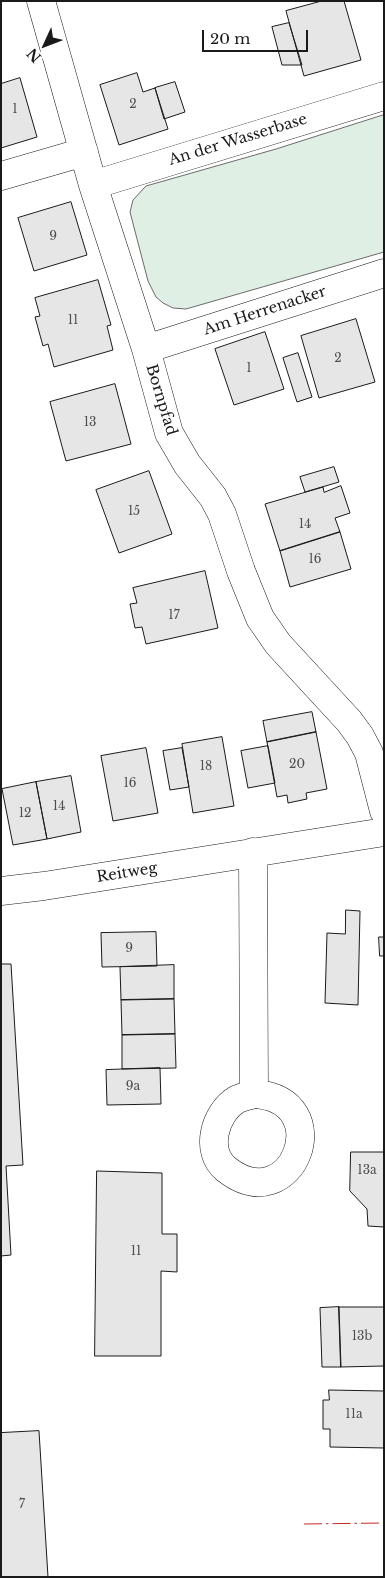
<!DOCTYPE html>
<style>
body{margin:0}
#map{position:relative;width:385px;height:1578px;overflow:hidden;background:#fff;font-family:"Libre Baskerville",serif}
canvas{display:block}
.frame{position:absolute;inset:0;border:2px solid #1a1a1a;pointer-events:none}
.north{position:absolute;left:20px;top:20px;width:50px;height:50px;-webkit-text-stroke:4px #fff;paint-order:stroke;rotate:227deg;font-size:14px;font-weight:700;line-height:20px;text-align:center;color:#1a1a1a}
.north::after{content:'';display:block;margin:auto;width:18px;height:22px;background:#1a1a1a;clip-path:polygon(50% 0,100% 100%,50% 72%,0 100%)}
.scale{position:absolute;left:202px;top:30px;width:106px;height:22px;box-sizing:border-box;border:2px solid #1a1a1a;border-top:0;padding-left:6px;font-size:15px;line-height:18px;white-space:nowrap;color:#1a1a1a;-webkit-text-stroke:4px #fff;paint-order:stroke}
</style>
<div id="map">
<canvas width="385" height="1578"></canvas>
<div class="frame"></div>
<div class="north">N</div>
<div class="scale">20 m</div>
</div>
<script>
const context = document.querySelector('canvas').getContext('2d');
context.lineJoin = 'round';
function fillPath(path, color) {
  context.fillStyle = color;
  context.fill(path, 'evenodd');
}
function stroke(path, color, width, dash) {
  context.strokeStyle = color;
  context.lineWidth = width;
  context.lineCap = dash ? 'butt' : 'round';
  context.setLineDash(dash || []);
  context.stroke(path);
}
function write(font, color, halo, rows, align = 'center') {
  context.font = font + ' "Libre Baskerville",serif';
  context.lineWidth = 4;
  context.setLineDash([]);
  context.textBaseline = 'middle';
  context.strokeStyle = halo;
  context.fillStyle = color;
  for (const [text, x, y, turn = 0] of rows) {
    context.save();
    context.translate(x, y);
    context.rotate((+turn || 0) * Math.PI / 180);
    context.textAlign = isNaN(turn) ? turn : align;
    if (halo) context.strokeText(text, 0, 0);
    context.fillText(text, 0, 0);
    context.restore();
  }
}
const green = new Path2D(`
 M384,115v137l-198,57 -13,-1 -10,-5 -7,-6 -8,-16 -18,-69 3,-12 13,-14 130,-37z`);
fillPath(green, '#e0efe3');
stroke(green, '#6a6a6a', 1);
const building = new Path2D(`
 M322,1h22l17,59 -57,16 -18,-65z
 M289,23l13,42h-20l-10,-38z
 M137,73l6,19 12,-4 13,41 -49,16 -19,-60z
 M20,78l17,59 -36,11v-64z
 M175,82l10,30 -21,7 -9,-31z
 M71,202l16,53 -53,16 -16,-53z
 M98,280l13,45 -4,1 6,24 -59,17 -6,-23 -5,2 -8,-29 5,-1 -5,-18z
 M356,319l19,63 -56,16 -18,-62z
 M265,332l19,57 -50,16 -19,-56z
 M298,353l14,44 -15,5 -14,-44z
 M115,384l16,60 -65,17 -16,-59z
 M334,467l5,15 -34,10 -5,-15z
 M149,471l23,63 -53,19 -23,-63z
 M341,486l9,27 -15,5 5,14 -60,19 -15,-47 58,-17 1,5z
 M340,532l11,37 -61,18 -10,-36z
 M205,571l13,57 -72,16 -4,-17 -7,1 -5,-24 7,-1 -4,-15z
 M312,712l4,20 -49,10 -4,-21z
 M316,732l11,57 -21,4 1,6 -19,4 -1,-8 -10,2 -10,-55z
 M222,737l12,69 -41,7 -11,-69z
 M268,746l7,37 -27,5 -7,-37z
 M146,748l12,65 -45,8 -12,-65z
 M182,748l7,39 -19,3 -7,-39z
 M71,776l10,56 -34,7 -11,-57z
 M36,782l11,57 -34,6 -11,-56z
 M346,910l14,1 -2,94 -33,-2 2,-70 18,1z
 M156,932l1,34 -55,1 -1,-34z
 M379,937h5v19h-4z
 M1,964h10l12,201 -17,1 5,89 -10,1z
 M174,965v34l-53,1 -1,-33z
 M174,999l1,35 -53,1 -1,-35z
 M175,1034l1,34 -54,1v-34z
 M160,1068l1,36 -54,1 -1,-35z
 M351,1152h33v75l-16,-1 -1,-17 -17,-18z
 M97,1171l65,2v61h15v38l-16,-1v85h-66z
 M339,1307h45v59l-43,1z
 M339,1307l2,60h-19l-2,-59z
 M329,1390l55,1v57l-54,-1v-18h-7v-29h6z
 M39,1431l9,146h-47v-144z`);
fillPath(building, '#e6e6e6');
stroke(building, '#1a1a1a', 1);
const street = new Path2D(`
 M41,1l52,184 53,164 23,84 18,31 26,33 9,17 19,57 19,47 18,26 71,77 11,15 9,17 15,58
 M1,176l83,-24
 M93,185l291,-89
 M146,349l238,-76
 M253,852l1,242c-5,2 -13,3 -18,6 -21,13 -32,51 -10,69 67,53 113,-70 28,-75
 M1,891l43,-5 340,-54`);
stroke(street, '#1a1a1a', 29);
stroke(street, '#fff', 28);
stroke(new Path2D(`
 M304,1524l80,-1`), '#c62828', 1, [18, 4, 2.5, 4]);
write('12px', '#4d4d4d', null, [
 ["2",133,105],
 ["1",15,110],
 ["9",53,237],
 ["11",73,321],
 ["2",338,359],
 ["1",249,369],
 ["13",90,423],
 ["15",134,512],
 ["14",305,525],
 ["16",315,560],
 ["17",174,616],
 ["20",297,765],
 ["18",206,767],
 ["16",130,784],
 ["14",59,807],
 ["12",25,814],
 ["9",129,949],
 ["9a",133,1087],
 ["13a",367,1171],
 ["11",136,1252],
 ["13b",362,1337],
 ["11a",354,1415],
 ["7",22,1505]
]);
write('15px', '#1a1a1a', '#fff', [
 ["An der Wasserbase",238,140,-17],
 ["Am Herrenacker",265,311,-18],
 ["Bornpfad",161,400,73],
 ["Reitweg",127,873,-9]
]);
</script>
